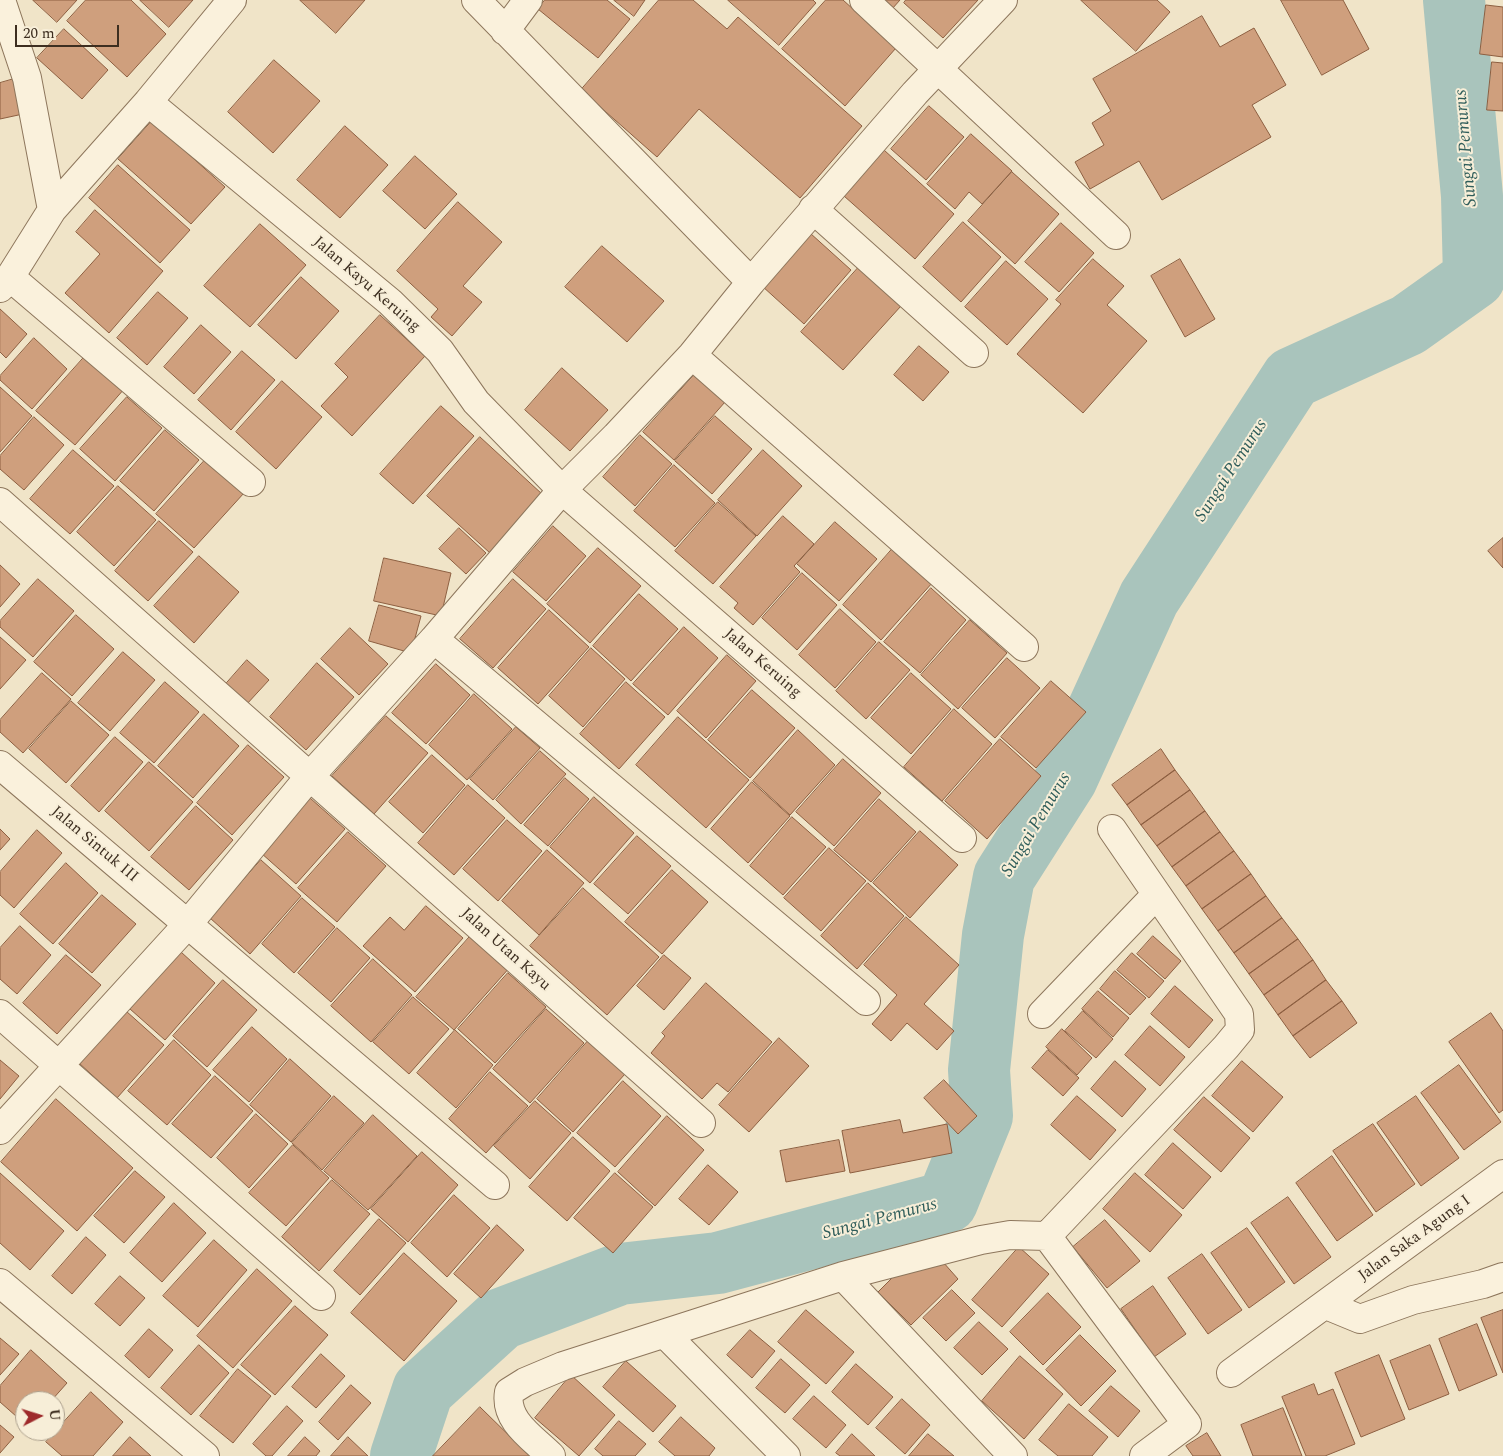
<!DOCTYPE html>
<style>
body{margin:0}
#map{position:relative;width:1503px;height:1456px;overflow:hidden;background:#f0e4c8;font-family:Spectral,serif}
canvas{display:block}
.north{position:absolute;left:15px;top:1391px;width:50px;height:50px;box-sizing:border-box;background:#f7eed8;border:1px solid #ada18e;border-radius:50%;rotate:85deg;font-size:14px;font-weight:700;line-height:20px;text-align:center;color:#3d2e20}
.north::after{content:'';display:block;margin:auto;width:18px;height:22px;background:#9e2a2b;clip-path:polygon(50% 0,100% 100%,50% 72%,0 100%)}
.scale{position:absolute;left:15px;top:25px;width:104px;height:22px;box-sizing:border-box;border:2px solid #3d2e20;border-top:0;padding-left:6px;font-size:15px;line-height:18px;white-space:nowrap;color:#3d2e20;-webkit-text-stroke:4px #f7eed8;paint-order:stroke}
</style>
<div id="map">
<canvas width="1503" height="1456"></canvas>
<div class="north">U</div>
<div class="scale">20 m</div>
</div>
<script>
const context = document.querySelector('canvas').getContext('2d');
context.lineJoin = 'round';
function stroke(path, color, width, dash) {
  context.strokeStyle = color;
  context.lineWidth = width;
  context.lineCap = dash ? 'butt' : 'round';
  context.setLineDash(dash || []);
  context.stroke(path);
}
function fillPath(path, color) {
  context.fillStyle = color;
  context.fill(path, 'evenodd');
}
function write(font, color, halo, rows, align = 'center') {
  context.font = font + ' Spectral,serif';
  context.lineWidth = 4;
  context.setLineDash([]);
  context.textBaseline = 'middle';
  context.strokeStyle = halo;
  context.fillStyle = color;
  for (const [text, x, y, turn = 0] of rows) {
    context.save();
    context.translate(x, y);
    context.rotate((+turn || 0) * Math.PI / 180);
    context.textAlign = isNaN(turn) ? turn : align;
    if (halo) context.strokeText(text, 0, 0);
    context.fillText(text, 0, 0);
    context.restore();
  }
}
stroke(new Path2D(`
 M401,1456l22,-66 78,-71 119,-45 98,-11 229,-61 35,-86 -3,-46 14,-135 11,-58 63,-99 82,-180 143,-220 116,-53 66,-47 -2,-82 -18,-196`), '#a9c4bc', 62);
const building = new Path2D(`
 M33,0h44l-20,22z
 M86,0h45l35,34 -39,43 -60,-56z
 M140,0h53l-24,27z
 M300,0h65l-29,33z
 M545,0h62l23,19 -32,39 -60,-49z
 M614,0h31l-11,16z
 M659,0h34l34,29 11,-12 124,109 -62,72 -101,-89 -42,48 -76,-67z
 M728,0h85l3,3 -37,42z
 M826,0h17l53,48 -51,58 -63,-57z
 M882,0h18l-8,9z
 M906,0h72l-35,38 -39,-35z
 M1081,0h76l13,12 -34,39z
 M1281,0h62l26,49 -47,26z
 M1486,5l17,2v50l-23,-3z
 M1202,16l18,31 34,-19 32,57 -34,20 19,32 -109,63 -23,-39 -49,28 -15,-27 29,-17 -12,-22 19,-12 -18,-32z
 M64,29l44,41 -26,29 -45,-41z
 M274,60l46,41 -47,52 -45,-41z
 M1492,62l11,1v48l-16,-1z
 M14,79l9,35 -23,5v-36z
 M929,106l35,31 -38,43 -35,-31z
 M152,121l73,66 -34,37 -73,-65z
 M345,126l43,39 -48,53 -43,-38z
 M971,134l41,37 -30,33 -13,-12 -14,17 -28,-25z
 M884,150l70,64 -39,45 -71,-63z
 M415,156l42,38 -32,35 -42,-38z
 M118,165l72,65 -30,33 -71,-65z
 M1012,172l47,42 -44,50 -47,-43z
 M458,202l44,40 -39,44 19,16 -30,34 -21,-19 7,-8 -41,-38z
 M95,210l68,61 -54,62 -44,-40 35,-39 -24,-22z
 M963,222l38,35 -40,45 -38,-35z
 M1061,223l33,30 -35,39 -34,-30z
 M260,224l46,41 -56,62 -46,-41z
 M810,233l41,37 -47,54 -42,-38z
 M602,246l62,55 -37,41 -62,-55z
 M1093,259l31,27 -17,19 40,36 -64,72 -66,-59 44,-50 -5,-4z
 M1180,259l35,60 -30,18 -34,-61z
 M1006,261l42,38 -41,46 -42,-38z
 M858,268l43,38 -58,64 -42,-38z
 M301,277l38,34 -43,48 -38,-34z
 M158,292l30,26 -41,47 -30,-27z
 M0,309l27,25 -21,24 -6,-6z
 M380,315l45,41 -73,80 -31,-30 27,-29 -13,-13z
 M201,325l30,27 -37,42 -30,-27z
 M34,338l33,31 -35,40 -32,-29v-4z
 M919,346l30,26 -26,29 -29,-26z
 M242,351l33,29 -44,50 -33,-30z
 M87,354l38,34 -50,57 -39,-34z
 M562,368l46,42 -38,41 -45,-41z
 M695,374l30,28 -51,58 -31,-28z
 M282,381l40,36 -46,52 -40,-37z
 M0,387l32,29 -32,36z
 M127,397l35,31 -47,53 -35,-32z
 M441,406l33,30 -61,68 -33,-30z
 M715,416l37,33 -40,45 -37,-33z
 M34,417l30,28 -40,45 -24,-21v-13z
 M165,430l34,30 -45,51 -34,-30z
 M640,435l32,29 -37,42 -32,-29z
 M480,437l62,57 -52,59 -63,-57z
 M73,450l41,36 -44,48 -40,-35z
 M763,450l39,36 -45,50 -39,-36z
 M206,459l38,34 -50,55 -38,-34z
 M674,465l41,38 -40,44 -41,-36z
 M118,486l38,34 -42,46 -37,-34z
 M718,502l38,34 -43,48 -38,-33z
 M783,516l31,28 -20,22 6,6 -47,53 -19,-17 4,-5 -18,-16z
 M159,521l34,31 -45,49 -33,-30z
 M835,522l42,37 -38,42 -42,-37z
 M553,526l33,30 -40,45 -33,-29z
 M459,528l27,25 -20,21 -27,-25z
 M1503,538v30l-15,-17z
 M894,547l39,35 -52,58 -38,-35z
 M598,548l43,38 -51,57 -43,-39z
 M199,556l40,36 -45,51 -40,-37z
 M384,558l67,15 -10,43 -67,-15z
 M0,565l20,19 -20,23z
 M802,573l35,32 -40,45 -35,-32z
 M38,579l36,32 -41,46 -33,-30v-6z
 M513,579l33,30 -53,59 -33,-29z
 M931,588l35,32 -46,53 -36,-31z
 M639,594l39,35 -47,52 -38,-35z
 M379,605l42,11 -10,37 -42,-12z
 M840,609l36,33 -41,46 -36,-33z
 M549,610l40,37 -51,57 -40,-36z
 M76,615l38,34 -42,47 -38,-34z
 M970,620l37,33 -49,56 -37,-34z
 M684,627l34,31 -50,57 -35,-31z
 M350,628l38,36 -29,31 -38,-36z
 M0,637l26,23 -26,29z
 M879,642l31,28 -44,49 -30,-28z
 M591,648l34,31 -42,48 -34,-31z
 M123,652l32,28 -45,51 -32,-28z
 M727,655l29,26 -50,57 -29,-27z
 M1007,658l33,30 -45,50 -33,-30z
 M247,660l22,20 -23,25 -21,-20z
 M317,663l37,34 -48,53 -36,-33z
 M436,664l34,31 -44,49 -34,-31z
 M42,673l29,26 -48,54 -23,-21v-12z
 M911,673l40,36 -40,45 -40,-36z
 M1051,681l35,31 -50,56 -35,-31z
 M165,682l34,30 -45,51 -34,-30z
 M626,682l39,35 -46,52 -39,-35z
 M752,690l43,38 -45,50 -42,-38z
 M474,694l38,35 -45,51 -38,-35z
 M71,701l38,34 -43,48 -37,-34z
 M954,709l38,35 -50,57 -38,-34z
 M204,714l35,32 -46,52 -35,-32z
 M386,716l42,37 -54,61 -42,-38z
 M678,717l71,63 -43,48 -70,-63z
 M516,727l24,21 -47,52 -23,-21z
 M798,730l37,35 -45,50 -37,-34z
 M115,737l28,25 -44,50 -28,-26z
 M1000,739l41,37 -54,63 -42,-38z
 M248,745l36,32 -52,58 -35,-32z
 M1161,749l14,21 -48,35 -15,-20z
 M540,751l26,23 -45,50 -25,-24z
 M432,755l33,30 -42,48 -34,-31z
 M843,759l38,34 -47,53 -38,-34z
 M149,762l44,40 -44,49 -44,-40z
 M1175,770l15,20 -49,35 -14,-20z
 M565,778l24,21 -41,47 -24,-21z
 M752,782l38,34 -42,47 -37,-34z
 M468,785l37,33 -51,57 -36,-32z
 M1190,790l15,21 -48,35 -16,-21z
 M594,797l40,36 -44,50 -40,-36z
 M310,798l35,31 -49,55 -35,-31z
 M879,799l37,33 -45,50 -37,-32z
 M196,806l37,34 -44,50 -38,-33z
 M1205,811l15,21 -48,35 -15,-21z
 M792,817l34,30 -43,48 -33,-29z
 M507,820l35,31 -44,50 -35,-32z
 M0,829l10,10 -10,11z
 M37,830l25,23 -48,55 -14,-13v-23z
 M920,831l38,34 -48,53 -37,-35z
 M348,832l38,34 -49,56 -39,-34z
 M1220,832l14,19 -48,35 -14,-19z
 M637,836l34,30 -43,48 -34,-30z
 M829,848l37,33 -45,50 -37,-33z
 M547,850l37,33 -45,52 -37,-34z
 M1234,851l17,23 -49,35 -16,-23z
 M261,860l40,36 -51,58 -40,-36z
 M66,863l32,30 -45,51 -33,-30z
 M672,870l36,32 -46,52 -37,-32z
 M1251,874l15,22 -48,35 -16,-22z
 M868,883l36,33 -47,53 -36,-33z
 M583,888l76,69 -52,58 -77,-69z
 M102,895l34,29 -44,49 -33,-29z
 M1266,896l16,22 -48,35 -16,-22z
 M302,898l33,29 -41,46 -32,-29z
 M426,906l37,32 -48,54 -52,-46 27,-29 14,13z
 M906,917l53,48 -35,39 30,27 -17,19 -30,-27 -16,18 -19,-17 25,-29 -33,-30z
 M1282,918l16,21 -49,35 -15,-21z
 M20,926l31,29 -34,39 -17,-15v-31z
 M337,928l33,30 -39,44 -33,-29z
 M474,932l37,34 -57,64 -38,-33z
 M1153,936l28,25 -16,18 -28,-25z
 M1298,939l15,21 -49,35 -15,-21z
 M181,952l34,31 -50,57 -35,-31z
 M1132,953l32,28 -15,17 -32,-28z
 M66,955l35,30 -44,49 -34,-31z
 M664,955l27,23 -27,32 -27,-24z
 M373,959l39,36 -41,47 -40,-36z
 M1313,960l13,20 -48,35 -14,-20z
 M1115,971l31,27 -16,17 -30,-26z
 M508,973l38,34 -51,56 -37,-34z
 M223,980l34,30 -50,57 -34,-31z
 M1326,980l16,21 -49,35 -15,-21z
 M706,983l66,59 -44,50 -11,-9 -15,16 -51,-46 14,-17 -3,-3z
 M1175,986l38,34 -24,28 -38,-34z
 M1098,991l31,27 -16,19 -31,-28z
 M413,997l36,32 -40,45 -36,-32z
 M1342,1001l15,22 -47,35 -17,-22z
 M546,1009l38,34 -54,60 -37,-34z
 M126,1011l38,34 -47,53 -38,-35z
 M1083,1011l30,28 -17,19 -31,-27z
 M1491,1013l12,18v79l-4,3 -50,-71z
 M1150,1026l35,31 -25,29 -35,-31z
 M252,1027l35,32 -38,43 -36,-32z
 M1062,1029l30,29 -15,17 -31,-28z
 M455,1030l38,35 -37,43 -39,-35z
 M779,1038l30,28 -60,66 -30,-27z
 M174,1040l37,35 -44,50 -39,-34z
 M588,1041l37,33 -52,58 -36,-33z
 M1048,1050l31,28 -16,18 -31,-28z
 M290,1059l41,37 -40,46 -41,-37z
 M0,1060l19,16 -19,23z
 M1115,1061l31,28 -24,28 -31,-28z
 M1242,1061l41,36 -30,35 -41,-36z
 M1459,1065l42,57 -37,28 -43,-57z
 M490,1072l38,34 -42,47 -37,-34z
 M215,1076l38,35 -42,47 -39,-34z
 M944,1080l33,36 -19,18 -34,-36z
 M623,1081l38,35 -46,51 -38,-34z
 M334,1096l30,27 -42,47 -30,-27z
 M1077,1096l39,34 -26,30 -39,-35z
 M1416,1096l43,62 -38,28 -44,-63z
 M1204,1097l46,41 -29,34 -47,-42z
 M56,1099l77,69 -56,63 -76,-69z
 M535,1101l36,32 -41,46 -36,-33z
 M256,1114l32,30 -39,44 -32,-30z
 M373,1115l44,41 -49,54 -44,-39z
 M667,1116l37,34 -49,56 -37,-34z
 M900,1120l3,13 44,-9 5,29 -102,20 -8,-42z
 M1373,1124l42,60 -39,28 -43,-61z
 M573,1137l37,34 -43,50 -38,-34z
 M839,1140l6,31 -59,11 -6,-31z
 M1173,1143l38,34 -28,32 -38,-34z
 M293,1145l36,33 -43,48 -37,-33z
 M422,1152l36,33 -50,57 -37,-33z
 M1332,1156l41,59 -36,26 -41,-58z
 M708,1165l30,27 -29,33 -30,-26z
 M135,1171l30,26 -41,46 -30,-27z
 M0,1173l64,58 -34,39 -30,-27z
 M615,1173l38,34 -40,46 -39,-35z
 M1135,1173l47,42 -32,37 -47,-43z
 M332,1180l38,34 -51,57 -37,-34z
 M454,1195l36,33 -43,49 -36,-34z
 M1288,1197l43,60 -37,27 -43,-61z
 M174,1203l32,30 -44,49 -32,-29z
 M379,1219l27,24 -46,52 -26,-24z
 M1105,1220l35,41 -33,27 -34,-41z
 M497,1225l27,25 -43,48 -27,-24z
 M1247,1228l38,54 -36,26 -38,-55z
 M86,1237l20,18 -34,39 -20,-18z
 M214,1240l33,30 -49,57 -35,-31z
 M1019,1247l30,27 -47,53 -30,-27z
 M404,1253l53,48 -53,60 -53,-48z
 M1202,1254l40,56 -34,24 -40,-56z
 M943,1262l15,17 -47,46 -33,-33 16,-16z
 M257,1269l35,32 -59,67 -36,-32z
 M120,1276l25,22 -25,28 -25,-22z
 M1153,1286l33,48 -32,23 -33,-48z
 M952,1290l23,23 -29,28 -23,-23z
 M1048,1293l33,34 -38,38 -33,-33z
 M295,1306l33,29 -53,60 -34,-30z
 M806,1310l48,42 -28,32 -48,-42z
 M1503,1310v63l-22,-55z
 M979,1322l29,27 -26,26 -28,-27z
 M1477,1324l20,51 -38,16 -20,-52z
 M149,1329l24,21 -24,28 -24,-22z
 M750,1330l25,21 -23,27 -25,-23z
 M1080,1335l36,36 -35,35 -35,-36z
 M0,1338l19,16 -19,21z
 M199,1345l30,28 -38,42 -30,-27z
 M1430,1345l19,49 -40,16 -19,-49z
 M31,1350l36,33 -16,18h-26v23l-25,-22v-16z
 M321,1354l24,22 -29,32 -24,-21z
 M1379,1355l26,64 -44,18 -26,-64z
 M1020,1356l43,38 -39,45 -42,-38z
 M781,1359l29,26 -25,28 -29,-25z
 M626,1361l50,45 -23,26 -50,-45z
 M856,1364l37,33 -25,28 -36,-33z
 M238,1369l33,27 -38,47 -33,-27z
 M571,1375l44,40 -36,41 -44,-38z
 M1314,1384l4,11 15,-6 22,55 -30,12h-19l-24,-59z
 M351,1385l20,18 -33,37 -19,-18z
 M1111,1386l29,25 -22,26 -29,-26z
 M91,1392l32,30 -30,34h-31l-16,-14z
 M814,1396l32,29 -20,23 -33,-29z
 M902,1399l28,26 -25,29 -29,-26z
 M1069,1404l39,33 -16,19h-34l-19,-16z
 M287,1406l16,15 -31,35h-6l-13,-12z
 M480,1407l50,49h-97z
 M1283,1408l19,48h-49l-12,-31z
 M681,1417l34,31 -6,8h-34l-16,-14z
 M619,1421l27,23 -11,12h-32l-8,-7z
 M0,1425l14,12 -14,16z
 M1207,1433l14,23h-28l-7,-10z
 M852,1434l23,22h-35l-4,-3z
 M928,1434l26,22h-45z
 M130,1437l21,19h-38z
 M305,1437l15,14 -4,5h-28z
 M348,1437l20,19h-37z`);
fillPath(building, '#cf9f7d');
stroke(building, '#8d5f41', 1);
const minor = new Path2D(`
 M1,0l26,78 25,132
 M476,0l275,282
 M864,0l252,235
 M505,31l23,-31
 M148,102l242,200 50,49 36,51 86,88 400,348
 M813,209l161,144
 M10,277l241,205
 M0,288l10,-11 42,-67 96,-108 84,-102
 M692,355l332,292
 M0,502l701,621
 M434,639l432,362
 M0,765l495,420
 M0,1014l321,282
 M1042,1014l114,-119
 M0,1130l187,-205 123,-149 124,-137 128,-149 54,-54 76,-81 59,-73 164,-189 88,-93
 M1047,1236l179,-189 14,-17 -1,-16 -127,-185
 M843,1276l170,180
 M0,1283l205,173
 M1326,1305l34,14 53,-19 70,-16 20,-7
 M665,1334l121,122
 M1231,1373l272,-199
 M551,1456c-18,-18 -47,-35 -42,-64l16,-10 38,-16 280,-90 138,-36 29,-5 37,1 140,188 -43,32`);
stroke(minor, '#8d765c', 30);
stroke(minor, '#faf1dc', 28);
write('16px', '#3d2e20', '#f7eed8', [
 ["Jalan Kayu Keruing",366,285,41],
 ["Jalan Keruing",762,664,41],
 ["Jalan Sintuk III",94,845,40],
 ["Jalan Utan Kayu",505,950,42],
 ["Jalan Saka Agung I",1415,1239,-36]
]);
write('italic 18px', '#2f5d5a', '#f7eed8', [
 ["Sungai Pemurus",1467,148,-95],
 ["Sungai Pemurus",1232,471,-57],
 ["Sungai Pemurus",1037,825,-59],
 ["Sungai Pemurus",880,1220,-15]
]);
</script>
